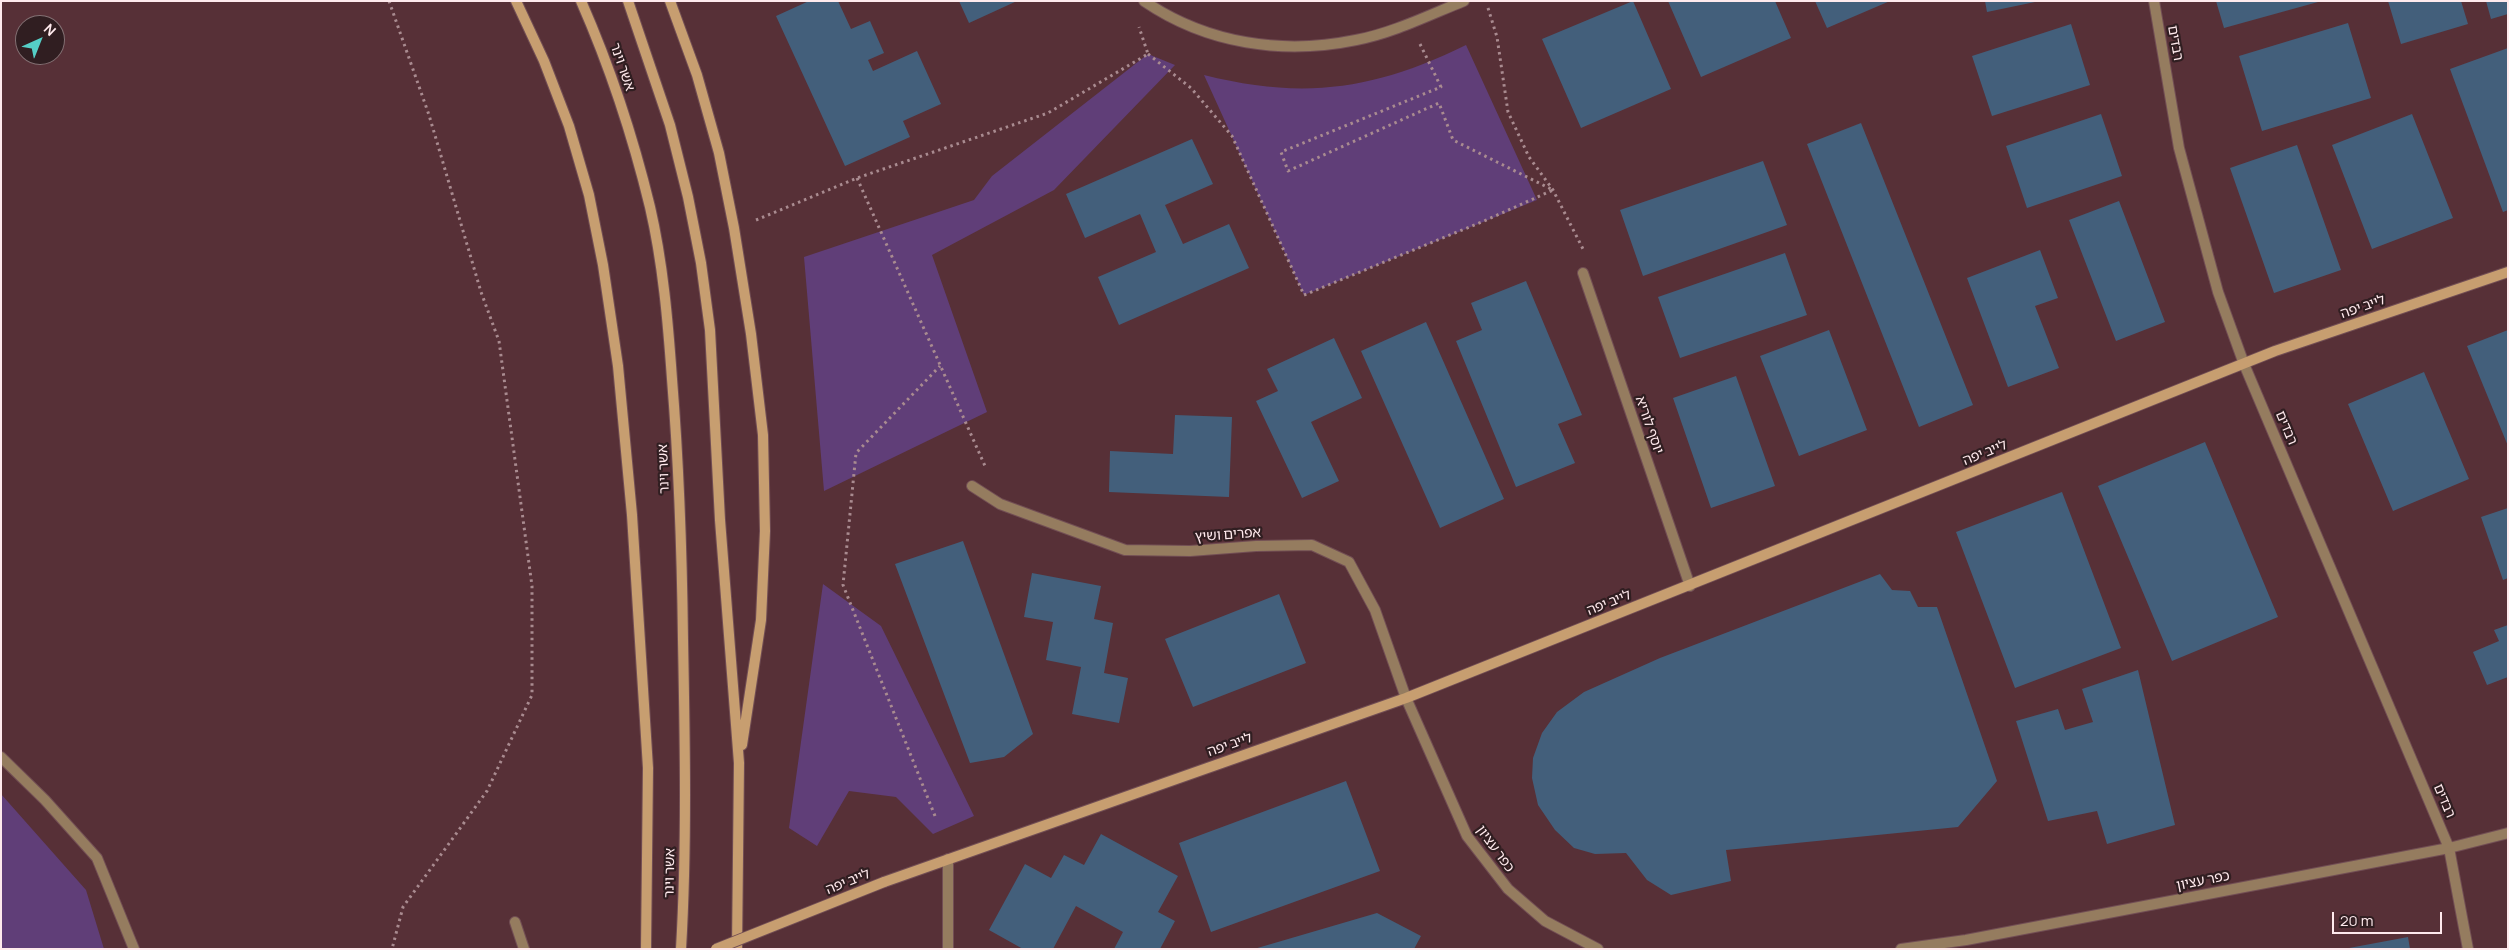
<!DOCTYPE html>
<meta charset="utf-8">
<style>
body{margin:0}
#map{position:relative;width:2509px;height:950px;overflow:hidden;background:#573037;font-family:Manrope,sans-serif}
canvas{display:block}
.frame{position:absolute;inset:0;border:2px solid #ffeaed;pointer-events:none}
.north{position:absolute;left:15px;top:15px;width:50px;height:50px;box-sizing:border-box;background:#301e21;border:1px solid #837073;border-radius:50%;rotate:44deg;font-size:14px;font-weight:700;line-height:20px;text-align:center;color:#ffeaed}
.north::after{content:'';display:block;margin:auto;width:18px;height:22px;background:#55cec6;clip-path:polygon(50% 0,100% 100%,50% 72%,0 100%)}
.scale{position:absolute;left:2332px;top:912px;width:110px;height:22px;box-sizing:border-box;border:2px solid #ffeaed;border-top:0;padding-left:6px;font-size:15px;line-height:18px;white-space:nowrap;color:#ffeaed;-webkit-text-stroke:4px #301e21;paint-order:stroke}
</style>
<div id="map">
<canvas width="2509" height="950"></canvas>
<div class="frame"></div>
<div class="north">N</div>
<div class="scale">20 m</div>
</div>
<script>
const context = document.querySelector('canvas').getContext('2d');
context.lineJoin = 'round';
function fillPath(path, color) {
  context.fillStyle = color;
  context.fill(path, 'evenodd');
}
function stroke(path, color, width, dash) {
  context.strokeStyle = color;
  context.lineWidth = width;
  context.lineCap = dash ? 'butt' : 'round';
  context.setLineDash(dash || []);
  context.stroke(path);
}
function write(font, color, halo, rows, align = 'center') {
  context.font = font + ' Manrope,"Noto Sans Hebrew",sans-serif';
  context.lineWidth = 4.5;
  context.setLineDash([]);
  context.textBaseline = 'middle';
  context.strokeStyle = halo;
  context.fillStyle = color;
  for (const [text, x, y, turn = 0] of rows) {
    context.save();
    context.translate(x, y);
    context.rotate((+turn || 0) * Math.PI / 180);
    context.textAlign = isNaN(turn) ? turn : align;
    if (halo) context.strokeText(text, 0, 0);
    context.fillText(text, 0, 0);
    context.restore();
  }
}
fillPath(new Path2D(`
 M1466,45l71,155 -233,95 -100,-220c100,25 170,15 262,-30z
 M1148,54l27,11 -121,125 -122,65 55,157 -163,79 -20,-234 170,-57 18,-24z
 M823,584l58,42 93,190 -41,18 -37,-37 -47,-6 -32,55 -28,-18z
 M1,794l85,96 18,59h-103z`), '#603e78');
fillPath(new Path2D(`
 M809,1h29l13,28 19,-8 14,32 -16,7 5,11 44,-20 24,53 -38,17 7,16 -65,29 -69,-150z
 M959,1h58l-48,22z
 M1633,1l38,88 -90,39 -39,-89z
 M1668,1h107l16,37 -90,39z
 M1815,1h75l-63,27z
 M1985,1h50v1l-48,10z
 M2216,1h102v1l-94,26z
 M2388,1h73l7,23 -67,20z
 M2486,1h22v13l-17,5z
 M2348,23l23,75 -109,33 -23,-75z
 M2071,24l19,61 -98,31 -20,-60z
 M2508,48v162l-5,2 -53,-143z
 M2101,114l21,62 -95,32 -21,-62z
 M2412,114l41,104 -81,31 -40,-104z
 M1861,123l112,282 -54,22 -112,-283z
 M1192,139l21,45 -48,21 18,39 46,-20 20,44 -130,57 -21,-48 58,-25 -16,-38 -55,24 -19,-44z
 M2297,145l44,125 -67,23 -44,-125z
 M1763,161l24,64 -144,51 -23,-66z
 M2119,201l46,121 -49,19 -47,-121z
 M2040,250l18,48 -23,8 24,62 -51,19 -41,-109z
 M1785,253l22,62 -127,43 -22,-61z
 M1526,281l56,134 -24,9 17,39 -59,24 -60,-146 26,-11 -11,-27z
 M1426,322l78,177 -64,29 -79,-177z
 M1829,330l38,100 -68,26 -39,-100z
 M2508,330v116l-41,-100z
 M1334,338l28,60 -51,24 28,59 -37,17 -46,-97 22,-10 -11,-22z
 M2424,372l45,107 -76,32 -45,-107z
 M1736,376l39,110 -64,22 -38,-110z
 M1175,415l57,2 -3,80 -120,-5 1,-41 63,3z
 M2205,442l73,175 -106,44 -74,-175z
 M2062,492l59,156 -106,40 -59,-156z
 M2508,508v70l-5,2 -22,-63z
 M963,541l70,193 -29,23 -34,6 -75,-199z
 M1032,573l69,13 -7,33 19,4 -9,50 24,5 -9,45 -47,-9 9,-47 -35,-7 7,-38 -29,-5z
 M1880,574l12,16 18,1 8,16h19l60,174 -39,46 -232,23 5,31 -60,14 -24,-15 -21,-27 -31,1 -21,-6 -19,-18 -17,-25 -6,-27 1,-20 9,-25 15,-21 27,-20 76,-34z
 M1279,594l27,69 -113,44 -28,-68z
 M2508,625v52l-21,8 -14,-33 26,-11 -5,-11z
 M2138,670l37,155 -68,19 -10,-33 -49,10 -32,-100 42,-12 7,21 28,-8 -11,-33z
 M1346,781l34,90 -169,61 -32,-89z
 M1101,834l77,42 -20,36 17,9 -15,28h-46l9,-17 -47,-26 -23,43h-30l-34,-19 36,-66 26,14 13,-23 20,10z
 M1377,913l44,23 -7,13h-160z
 M2408,937l2,12h-61v-1z`), '#435f7b');
const lane = new Path2D(`
 M2449,848l19,101
 M515,922l9,27
 M948,949v-90`);
const street = new Path2D(`
 M1144,1c63,43 139,54 212,39 37,-7 73,-25 108,-39
 M2154,1l25,147 39,144 26,72 205,484
 M1583,273l107,313
 M972,486l28,18 125,46 65,1 66,-5 56,-1 37,17 26,48 31,88 61,138 41,53 37,32 53,28
 M1,757l44,43 52,58 37,91
 M1901,949l65,-9 483,-92 59,-15`);
const secondary = new Path2D(`
 M516,1l28,60 25,65 20,69 14,70 15,101 14,149 16,253 -2,181
 M581,1c29,66 52,136 69,206 13,56 18,115 22,172 7,87 10,174 11,261 2,103 4,206 -2,309
 M628,1l42,124 18,72 13,66 9,67 10,190 19,243 -2,186
 M670,1l27,74 22,78 15,75 17,106 12,101 2,96 -4,89 -19,125
 M884,882l522,-184 869,-347 233,-79`);
stroke(lane, '#724e54', 12);
stroke(street, '#724e54', 12);
stroke(secondary, '#724e54', 12);
stroke(new Path2D(`
 M389,1l40,114 52,177 18,49 33,245v109l-45,96 -84,116 -11,42
 M1488,8l9,29 11,75 21,45 24,33 30,59
 M1420,44l21,43 -160,65 7,19 151,-68 14,37 100,50
 M1148,54l43,34 41,48 72,159 180,-74 69,-31
 M857,178l128,288
 M756,220l101,-42 191,-65 100,-59 -9,-27
 M935,816l-92,-231 13,-132 84,-87`), '#a98b90', 3, [2.5, 4]);
stroke(lane, '#957c5f', 10);
stroke(street, '#957c5f', 10);
stroke(secondary, '#c79e70', 10);
const secondaryBridge = new Path2D(`
 M716,949l168,-67`);
stroke(secondaryBridge, '#724e54', 12, []);
stroke(secondaryBridge, '#c79e70', 10);
write('14px', '#ffeaed', '#301e21', [
 ["רבדים",2175,43,80],
 ["אשר וינר",622,67,71],
 ["לייב יפה",2363,307,-19],
 ["יוסף לוריא",1649,425,71],
 ["רבדים",2286,428,67],
 ["לייב יפה",1985,453,-22],
 ["אשר וינר",664,469,-92],
 ["אפרים ושיץ",1228,535,-4],
 ["לייב יפה",1609,603,-22],
 ["לייב יפה",1230,745,-19],
 ["רבדים",2444,801,67],
 ["כפר עציון",1495,849,54],
 ["אשר וינר",670,873,-89],
 ["כפר עציון",2203,881,-11],
 ["לייב יפה",848,882,-22]
]);
</script>
